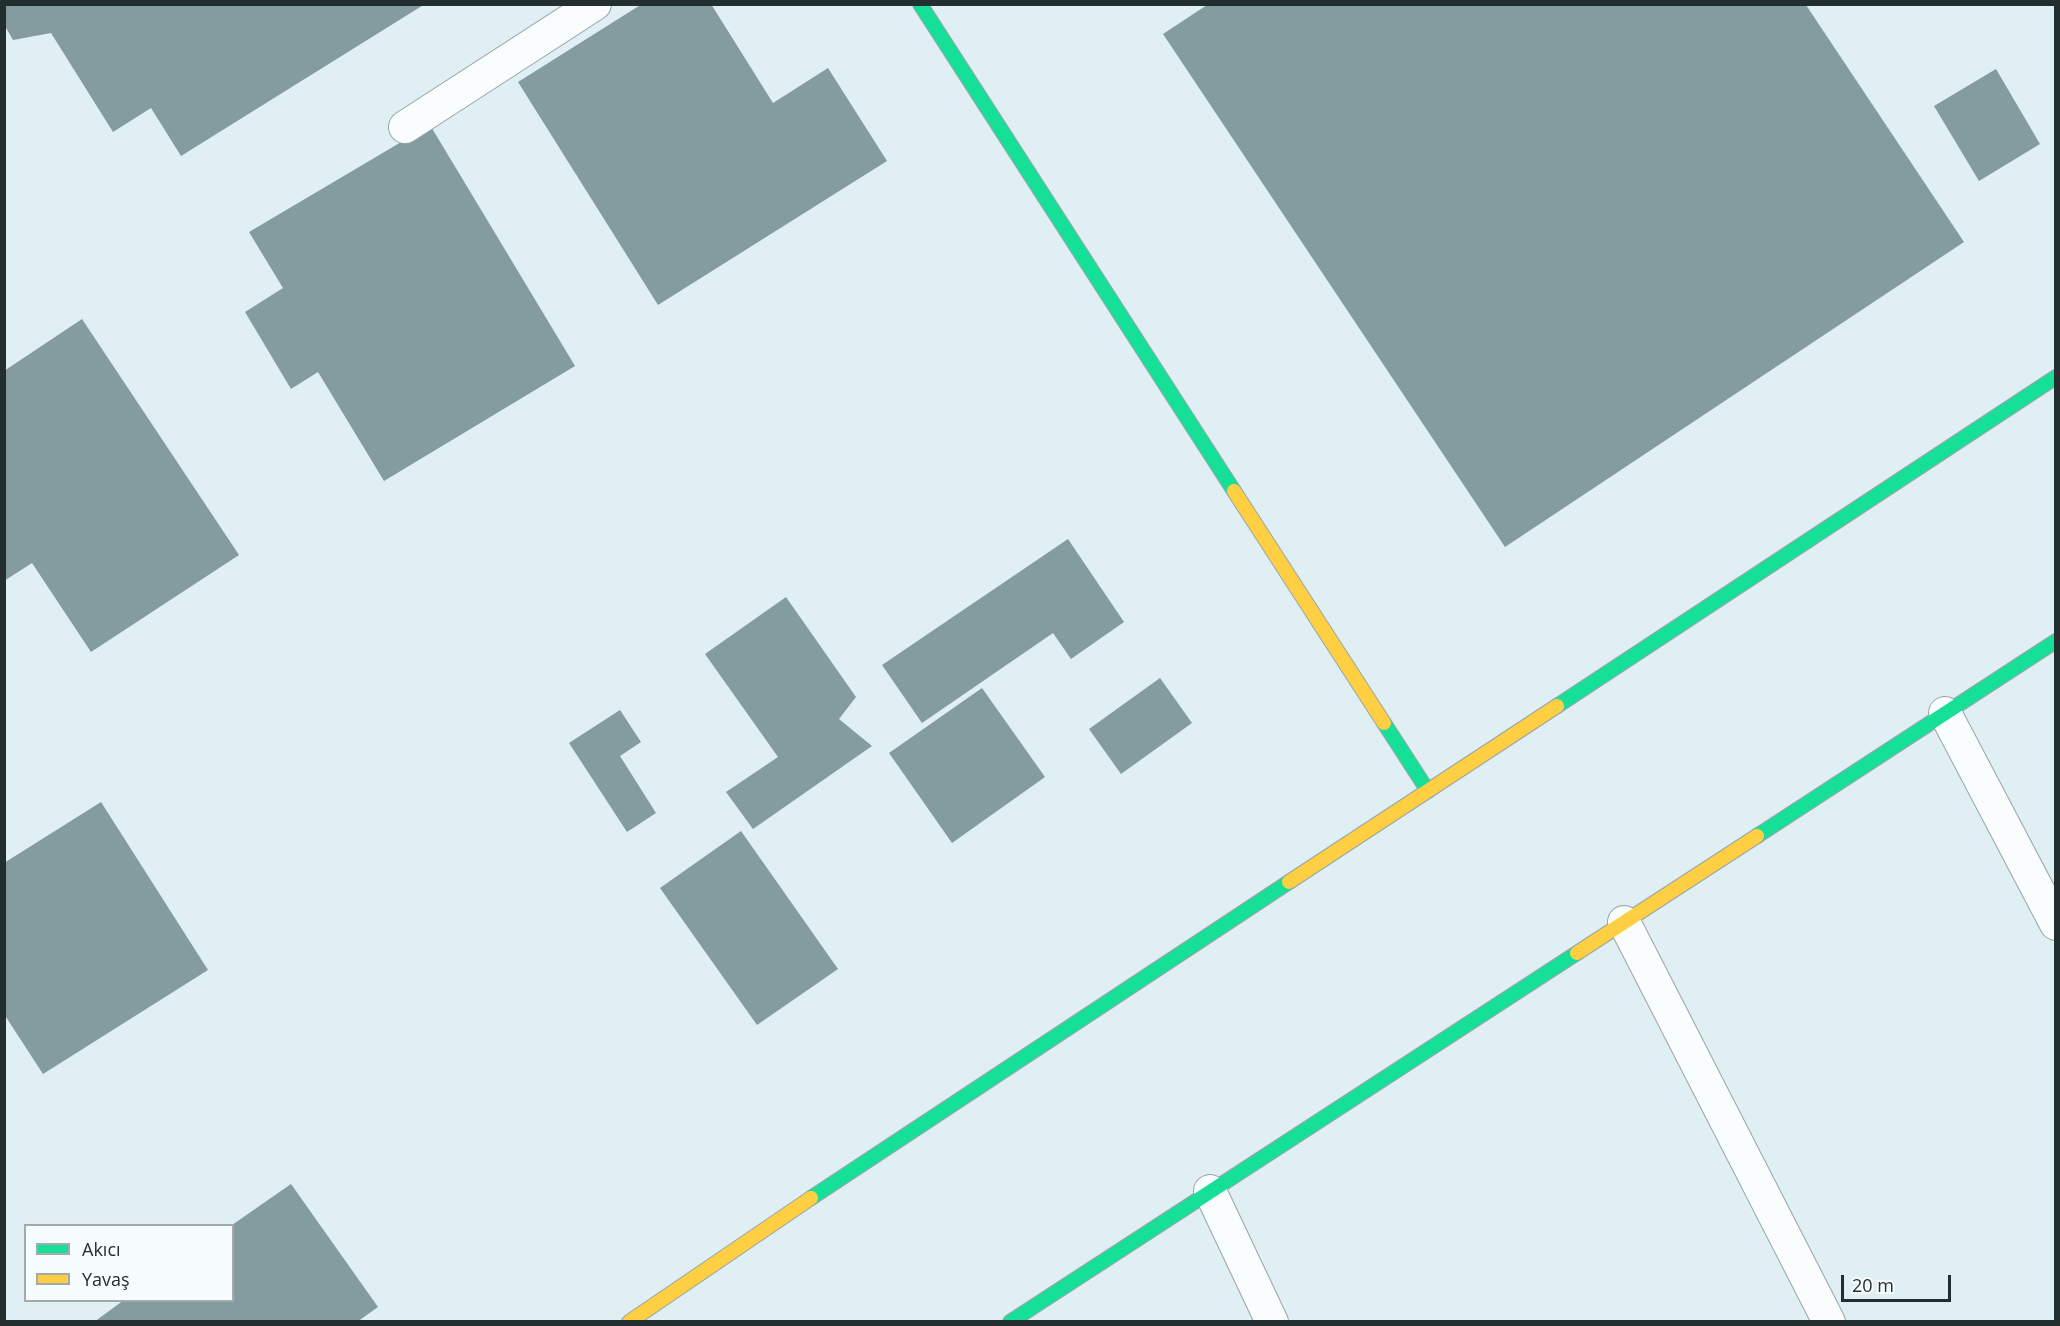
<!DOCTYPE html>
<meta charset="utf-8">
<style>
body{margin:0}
#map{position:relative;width:2060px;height:1326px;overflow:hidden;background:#dfeff3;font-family:"Open Sans",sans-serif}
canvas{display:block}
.frame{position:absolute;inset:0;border:6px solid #222e30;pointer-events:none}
.legend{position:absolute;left:24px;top:1224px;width:210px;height:78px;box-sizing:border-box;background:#f7fdfe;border:2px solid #a2aaac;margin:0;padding:8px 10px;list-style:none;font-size:18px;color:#222e30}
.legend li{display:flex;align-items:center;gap:12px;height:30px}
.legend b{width:30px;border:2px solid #a2aaac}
.scale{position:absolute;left:1841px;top:1275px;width:110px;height:27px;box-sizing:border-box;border:3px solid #222e30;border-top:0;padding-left:8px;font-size:18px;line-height:21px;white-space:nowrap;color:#222e30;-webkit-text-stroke:4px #f7fdfe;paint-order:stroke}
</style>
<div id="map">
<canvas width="2060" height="1326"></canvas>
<div class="frame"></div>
<ul class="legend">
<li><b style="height:8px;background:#16e098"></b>Akıcı</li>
<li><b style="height:8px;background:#ffcf43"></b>Yavaş</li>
</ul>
<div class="scale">20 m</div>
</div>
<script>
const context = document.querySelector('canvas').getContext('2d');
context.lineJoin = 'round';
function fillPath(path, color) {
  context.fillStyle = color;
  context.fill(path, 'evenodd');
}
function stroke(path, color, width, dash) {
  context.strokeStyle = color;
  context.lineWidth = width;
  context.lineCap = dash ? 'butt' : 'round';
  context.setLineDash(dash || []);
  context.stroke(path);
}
fillPath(new Path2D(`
 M5,4h420l-244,152 -30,-48 -38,24 -62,-99 -38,7 -8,-14z
 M642,4h69l62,99 55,-35 59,93 -229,144 -140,-223z
 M1207,5h599l158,237 -459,305 -342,-513z
 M1996,69l44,75 -61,37 -45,-75z
 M430,125l145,241 -191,115 -66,-109 -27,17 -46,-77 38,-24 -34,-56z
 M82,319l157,236 -148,97 -59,-89 -28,18v-210z
 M1068,539l56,83 -53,37 -18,-26 -131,90 -40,-58z
 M786,597l70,100 -17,22 33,27 -119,83 -27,-37 52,-35 -73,-103z
 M1160,678l32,45 -71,51 -32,-45z
 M982,688l63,89 -93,66 -63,-90z
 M620,710l21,32 -21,14 36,57 -29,19 -58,-89z
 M101,802l107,168 -165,104 -39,-60v-151z
 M741,831l97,138 -81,56 -97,-137z
 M291,1184l87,123 -21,15h-263l30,-22h108v-75z`), '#849b9f');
const street = new Path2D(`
 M405,127l190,-123
 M1945,713l111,211
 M1624,922l205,400
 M1210,1191l62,131`);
const fast = new Path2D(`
 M920,4l314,487
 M1557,706l499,-329
 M1384,723l44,68
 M1757,836l299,-195
 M811,1198l478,-316
 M1010,1322l567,-369`);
const slow = new Path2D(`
 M1234,491l150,232
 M1289,882l268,-176
 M1577,953l180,-117
 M629,1322l182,-124`);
stroke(street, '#98a5a8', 34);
stroke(fast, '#98a5a8', 16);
stroke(slow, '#98a5a8', 16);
stroke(street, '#fafdfd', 32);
stroke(fast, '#16e098', 14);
stroke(slow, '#ffcf43', 14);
</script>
